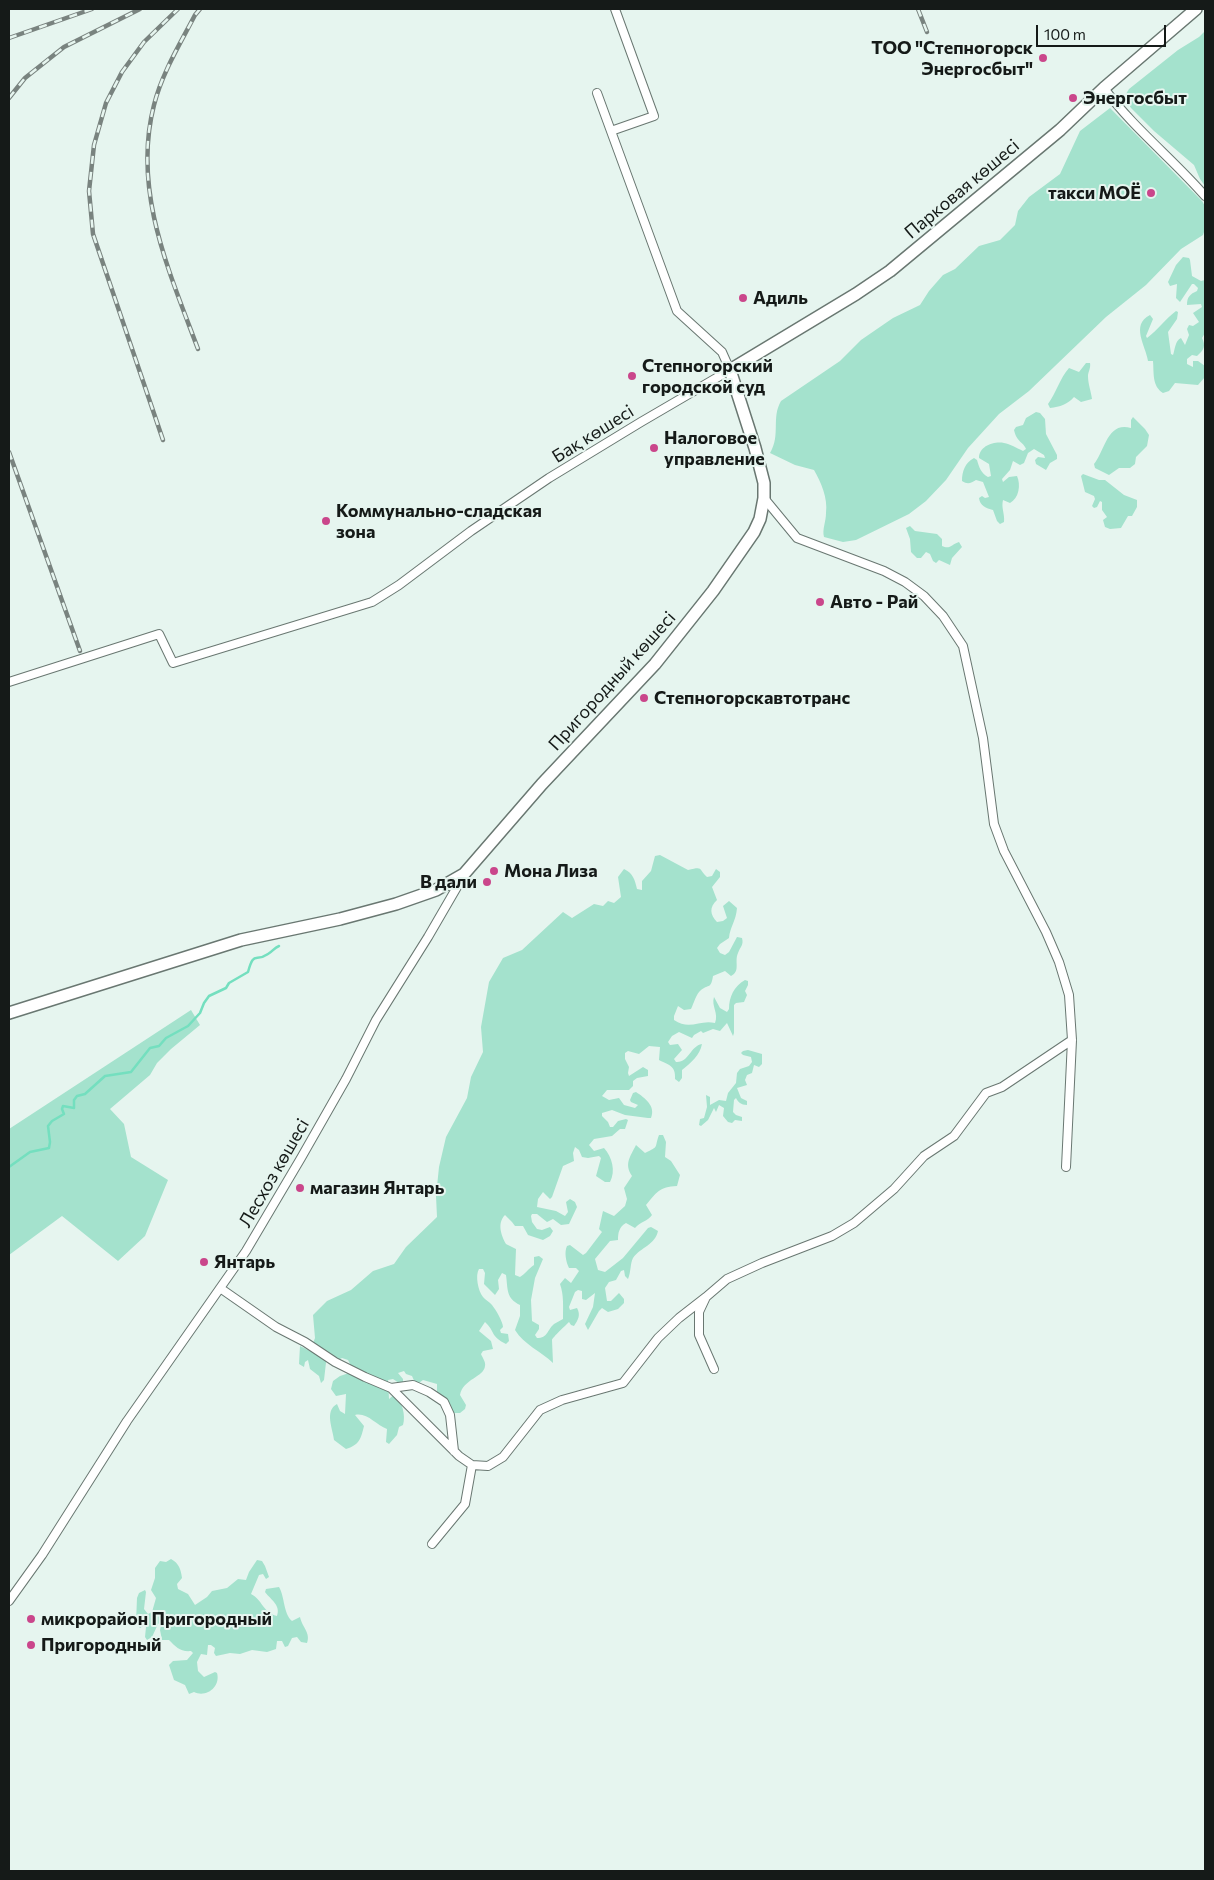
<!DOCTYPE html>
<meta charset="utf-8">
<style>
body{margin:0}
#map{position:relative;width:1214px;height:1880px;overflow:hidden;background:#e6f5ef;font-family:Commissioner,sans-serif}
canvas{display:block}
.frame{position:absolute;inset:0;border:10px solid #151a18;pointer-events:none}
.scale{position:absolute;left:1036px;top:25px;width:130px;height:22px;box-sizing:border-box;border:2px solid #151a18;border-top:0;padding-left:6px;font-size:15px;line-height:18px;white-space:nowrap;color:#151a18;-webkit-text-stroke:4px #e6f5ef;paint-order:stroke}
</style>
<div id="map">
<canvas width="1214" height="1880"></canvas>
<div class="frame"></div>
<div class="scale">100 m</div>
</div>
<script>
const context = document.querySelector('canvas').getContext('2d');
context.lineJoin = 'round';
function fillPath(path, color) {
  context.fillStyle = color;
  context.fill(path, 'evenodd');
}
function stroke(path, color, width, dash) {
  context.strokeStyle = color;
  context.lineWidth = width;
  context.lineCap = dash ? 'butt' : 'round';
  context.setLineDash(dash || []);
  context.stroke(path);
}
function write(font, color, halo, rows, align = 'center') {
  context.font = font + ' Commissioner,sans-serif';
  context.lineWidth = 4;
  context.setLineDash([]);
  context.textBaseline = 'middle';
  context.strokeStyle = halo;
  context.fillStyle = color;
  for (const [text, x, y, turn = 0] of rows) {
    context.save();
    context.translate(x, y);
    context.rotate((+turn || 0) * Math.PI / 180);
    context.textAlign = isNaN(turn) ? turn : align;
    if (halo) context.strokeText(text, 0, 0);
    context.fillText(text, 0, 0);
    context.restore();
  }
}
fillPath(new Path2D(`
 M1205,31v155l-5,-7 -6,-14 -40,-34 -23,-23 -7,-11 5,-8 49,-39 21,-13z
 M1110,108l92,93 3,5v23l-2,6 -22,14 -35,36 -40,32 -77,74 -30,23 -31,34 -22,32 -20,21 -17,13 -53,26 -13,2 -19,-5c-2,-8 2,-15 2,-24 2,-15 -5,-31 -12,-43l-19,-5 -25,-12c11,-18 1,-35 11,-52l59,-40 21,-21 32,-22 27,-13 9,-14 14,-16 12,-6 24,-23 21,-6 15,-15 3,-14 11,-14 31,-23 20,-43z
 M1183,257l6,1 1,2 2,16 9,5 4,-1v53l-3,5c4,8 2,12 -5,18l-5,-1 -5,4v5l6,3v-6h5l7,5v11l-7,8 -23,-2 -6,8 -6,2c-11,-7 -9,-19 -10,-32h-5c-2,-15 -18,-36 2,-46l3,4 -7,17 1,2c11,-8 18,-19 29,-27l2,1 -1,7 -9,13 3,22 2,1c2,-6 2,-14 8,-17l4,7 4,-10 -2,-6 2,-4 4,1 6,-4 -6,-9 9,-6 -1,-3 -14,1c0,-8 3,-11 10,-14l1,-3 -4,-4h-2l-12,18 -4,-4 1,-14 -7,2 -2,-4 8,-17z
 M1086,363h4c1,5 -2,9 -2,13 0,8 3,15 4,23l-11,3 -7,-5c-6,7 -14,10 -24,11l-2,-4c8,-11 12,-26 21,-36l10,4z
 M1036,412l4,1 5,6 1,15 11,21v4l-7,4 -4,7 -10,-6 -1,-4 3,-3 7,1 -1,-3 -10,-6 -6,4 -4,10 -4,2 -7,-4 -3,9 -8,9 1,3 6,-5 8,-1c4,9 2,22 -7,27l-7,-3c-2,8 2,14 1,22l-4,2 -3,-3 -4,-11c-7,-2 -13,-4 -14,-12l3,-2 3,2 4,-1 -6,-15 -7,-2c-5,3 -8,5 -14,1 0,-10 3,-18 12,-23l3,2c2,7 4,13 11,17l3,-1 -2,-12 -10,-6c0,-12 15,-17 25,-15 6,1 13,5 19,8l3,-2c-3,-8 -9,-6 -12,-19l2,-3 7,-2 3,-7z
 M1133,417l12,12 4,6 -2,11 -11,11 -1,7 -5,4h-11l-10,7 -14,-7 -1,-4c11,-13 13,-43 37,-36v-8z
 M1083,474l16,6h6l19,15 13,5v7l-5,9h-4l-7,12 -11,1 -5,-2 -2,-7 4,-3 -5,-7v-8l-2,-1 -3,6 -3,1 -2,-2 3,-7 -1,-3 -9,-4 -4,-16z
 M910,526l5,5 22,3 5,5v7c8,4 10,-2 17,-4l3,5 -10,11 -2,7 -11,-5 -3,3 -3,-2 -3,-7 -4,-2 -5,6h-4l-6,-6 -1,-13 -4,-11z
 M660,855l28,15c16,-4 10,-1 19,7l5,-1 4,-7 4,3v5l-8,10 5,13c-8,7 -7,15 0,22l6,-1 4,-3 -4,-12 6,-5 8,7c-1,13 -7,19 -8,30l-9,6 -3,4 3,5 5,2 4,-3 8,-15 5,1c2,7 -2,9 -4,15 -4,9 3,18 -7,23l-6,-5 -12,5c-2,13 -4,8 -12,14 -5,4 -7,13 -10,19l-7,1 -6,-4 -4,10v4c16,11 26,-1 41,3 4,-10 -4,-17 -1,-26l6,11 7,4 2,-3c0,-12 5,-23 16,-29l3,1v4l-3,6 2,4 -3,7 -8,1 -2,2v28l-1,3 -6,-13 -7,8 -7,-2 -10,4 -2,-2 -7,4 -2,3 -13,-6 -7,4 -4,6 2,3 8,-1 4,6 -8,9 2,3c13,1 14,-16 26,-18 -2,11 -11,19 -20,26v8l-3,4 -4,-3c1,-13 -6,-14 -16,-19l1,-13 -11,-1 -10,8 -11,-3 -3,2v6l4,8 -1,6 1,3 14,-9 5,3v6l-11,2 -4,3v5l-4,4h-22l-5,6 7,4 10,-2 5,7 11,3 3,-3 -7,-3 -1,-2 3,-7 3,-1c9,6 20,14 15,26h-3l-23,-3 -13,-5 -10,3v3l6,6 2,5h3l5,-6 8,-2 2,1 -3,9h-5l-8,7 -18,3 -5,6 5,6 10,-3c8,9 12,23 6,34h-5l-9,-6 5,-18 -2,-2 -11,2 -6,-1 -3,-7 -4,-3 -2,6 1,8 -11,5 -11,31 -2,2 -7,-7 -5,7 -1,8 19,4 9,5 3,-4 -2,-10 4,-3 5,3 2,5 -8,17 -8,1 -8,-6 -6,3 -10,-8h-5l-1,2 1,6 5,7 5,1 8,-3 3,4 -3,5 -7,4 -15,-5 -5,-9h-8l-3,-4 -7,-7c-8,8 -4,20 1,29l10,5 -1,26 5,2c5,-3 8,-8 14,-12v-8l5,-1 4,3 -8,19 -4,22 1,21 7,4v4l-4,6 2,3c11,0 10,-8 17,-14 3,-2 6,-3 9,-5 0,-12 1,-24 -3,-35l5,-6 6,5 8,-12 -3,-3h-7c-3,-6 -5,-16 -2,-22l3,-1 13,10 3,-2 16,-21 -3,-3 4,-18 11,5 11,-10 2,-7 -3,-11 8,-12c-8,-12 -2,-19 4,-31l9,8c15,-7 9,-5 14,-18h4l3,7 -1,15 6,4 9,14 -3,11c-18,1 -20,6 -31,19l6,10c-4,6 -12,7 -17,13l-9,-5c-7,4 -8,10 -8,17l-8,1 -15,18 3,11 7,2 18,-14 25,-30 3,-1 7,4c-3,14 -17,16 -25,27 -3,6 -2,14 -5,21l-3,-3 -1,-6 -3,1 -5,9 -7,2 -4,6 2,13h4l8,-8 5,6v4l-6,6 -10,3 -6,-4 -3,3 -11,19 -3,-6 8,-17 2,-14 -9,7 -4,-1v-8l-4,-1 -3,2 -6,15 1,3 7,-2c4,7 1,12 -3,18l-3,-1 -2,-3c-2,2 -17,16 -17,18l1,23c-12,-12 -29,-18 -38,-33l5,-14v-11c-14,-7 -12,-15 -14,-30l-4,-2 -4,7 1,9 -4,6 -11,-11 1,-11 -2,-4h-4c-4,6 -1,22 4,28 2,3 7,5 9,8 4,5 11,17 11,22l-3,3 1,3 7,1 1,7 -3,3c-16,-8 -11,-13 -21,-22l-6,9 12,10 2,8 -10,2 -2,3c1,3 5,8 4,12 -1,11 -22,13 -25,29l6,10 -1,4 -5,4h-7l-16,-21v-8l-14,-4 -7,5 -4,-9 -6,-2 -2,-3 -6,2 5,6v4h-4l-6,-4 -5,1 1,19 6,-5c7,8 11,21 8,31l-4,2 -2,8 -8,9 -3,-2 1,-13c-11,-4 -20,-17 -32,-14l9,11c-3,13 -5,19 -18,23l-12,-9c-1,-11 -10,-29 3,-36l3,7 5,3 1,-20 -10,2 -5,-7 2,-8 7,-5 9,-3 2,-7 -3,-6 -6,-2 -6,3 -4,-3 -1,-5 -4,1 -3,26 -3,3 -2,-7 -9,-7 -2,-9 -3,2 -1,5 -5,-3 1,-18 10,5 5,-13 -2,-23 14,-14 24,-11 22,-19 21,-7 12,-17 31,-30 -1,-21 3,-29 7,-30 21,-39 4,-21 12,-25 -2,-25 8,-45 14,-24 19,-8 41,-38 9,6 22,-14 9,2 5,-5 6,2 7,-6 -3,-20 6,-8c9,4 11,11 13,20l5,1v-9l9,-10 4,-15z
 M191,1010l9,15 -29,24 -14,14 -7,12 -40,34 14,15 7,33 37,23 -23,56 -27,25 -56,-45 -53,39v-126z
 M748,1050l14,4v10l-3,3 -5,-2 -2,8 -5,2 -2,5 2,5 -10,3 4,10 6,3v4c-6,0 -9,-3 -11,-7l-2,2 -1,12 3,3 6,2v4l-7,-1 -3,3 -4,-1 -5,-6 1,-8 -5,-3 -3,7 -2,-4 -6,12 -7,6 -2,-1 1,-6 4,-1 3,-11 -1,-12 4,2v8l9,-5 7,1 2,-8 8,-10 1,-10 3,-4 9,-3 3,-4 -1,-5 -8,-2 -2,-2 2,-2z
 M171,1559c8,4 10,11 11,19l-5,6 1,5 10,5 7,11 12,-8 5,-6 15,-3 11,-9 8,1 3,-8 8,-12 5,1 3,5 4,11 -3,2 -3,-5 -4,1 -8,19c12,6 11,18 26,22 4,-11 -6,-16 -12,-24l1,-3 13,-2c6,10 4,26 13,34l8,-4c2,10 11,16 7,26l-6,-1 -4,-5 -5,1 -4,8 -3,1 -3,-6h-5l-1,8 -9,3 -15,-2 -12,4 -10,-1 -14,3 -2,-3 1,-5 -4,-3h-3l-1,10 -6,-1 -4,8 1,9 6,6 11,-5 2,1c4,14 -11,25 -23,19l-5,2 -4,-9 -11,-5 -5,-15 4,-4 14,-1 6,-7 -2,-2c-11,1 -15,-4 -22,-11h-7l-2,-10 2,-9 -4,3 -6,13 -5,3 -2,-3 1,-10 -1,-2 -5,3 -4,-5 1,-25 2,-5 6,-3 1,2 -2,17 4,5 4,-2 4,-14 -5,-8 4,-12v-10l5,-7 6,1z`), '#a4e2cd');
stroke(new Path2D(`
 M9,1167l21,-15 19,-4 1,-6 -2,-16 4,-5 12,-7 -2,-5 1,-3 11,2v-8l3,-4 8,-2 20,-18 26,-4 19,-24 9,-2 7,-8 22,-12 12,-13 4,-10 5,-7 17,-8 3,-5 19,-11c6,-22 7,-9 20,-18 5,-3 6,-6 11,-8`), '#74dfbf', 2.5);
const street = new Path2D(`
 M1104,88c29,40 69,71 101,108
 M611,131l43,-15 -39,-107
 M764,498l33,40 87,33 21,11 19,14 19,20 20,30 20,92 11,86 10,27 42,81 13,30 10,33 3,45 -6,127
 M9,682l150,-48 14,29 199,-61 27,-17 72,-54 78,-53 92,-56 89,-52 -8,-18 -45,-41 -80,-218
 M220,1288l56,39 29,15 30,20 30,15 26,11 68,68 13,9 16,1 15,-9 37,-47 22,-10 61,-17 35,-45 21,-20 27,-21
 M714,1369l-15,-34v-23l7,-15 21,-18 35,-16 70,-27 22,-13 40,-34 30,-33 30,-20 32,-43 16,-6 70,-47
 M391,1388l22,-3 16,7 15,10 6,13 4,36
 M432,1544l33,-40 7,-39
 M9,1601l33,-46 85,-134 119,-170 55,-93 45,-79 30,-59 52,-83 36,-62`);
const secondary = new Path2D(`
 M9,1013l232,-73 99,-21 56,-15 40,-14 28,-16 78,-90 113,-120 58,-73 41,-59 6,-13 4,-21v-15l-9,-35 -25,-78 126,-76 34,-23 170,-141 44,-42 92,-79`);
stroke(street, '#697771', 10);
stroke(secondary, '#697771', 14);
stroke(street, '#fff', 8);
stroke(secondary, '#fff', 11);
const rail = new Path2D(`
 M918,9l9,23
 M9,38l83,-29
 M9,98l16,-20 39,-31 76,-38
 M198,349c-29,-78 -66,-159 -44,-244 8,-32 26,-61 41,-90l5,-6
 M163,440l-70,-206 -4,-43 5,-46 12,-42 16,-31 22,-30 34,-33
 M9,452l71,199`);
stroke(rail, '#79837f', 4.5);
stroke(rail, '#e6f5ef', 2.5, [8]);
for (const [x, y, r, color] of [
 [1043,58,5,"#ca468b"],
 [1073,98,5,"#ca468b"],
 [1151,193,5,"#ca468b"],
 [743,298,5,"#ca468b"],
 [632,376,5,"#ca468b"],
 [654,448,5,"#ca468b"],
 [326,521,5,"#ca468b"],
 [820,602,5,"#ca468b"],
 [644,698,5,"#ca468b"],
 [494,871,5,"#ca468b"],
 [487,882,5,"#ca468b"],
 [300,1188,5,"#ca468b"],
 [204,1262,5,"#ca468b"],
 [31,1619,5,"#ca468b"],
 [31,1645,5,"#ca468b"]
]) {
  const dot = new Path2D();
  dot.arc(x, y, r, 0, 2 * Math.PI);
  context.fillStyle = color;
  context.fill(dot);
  stroke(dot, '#e6f5ef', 2);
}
write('bold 18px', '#151a18', '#e6f5ef', [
 ["ТОО \"Степногорск",1033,48,"right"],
 ["Энергосбыт\"",1033,69,"right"],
 ["Энергосбыт",1083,98],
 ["такси МОЁ",1141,193,"right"],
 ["Адиль",753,298],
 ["Степногорский",642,366],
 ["городской суд",642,387],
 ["Налоговое",664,438],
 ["управление",664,459],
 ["Коммунально-сладская",336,511],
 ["зона",336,532],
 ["Авто - Рай",830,602],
 ["Степногорскавтотранс",654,698],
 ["Мона Лиза",504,871],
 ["В дали",477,882,"right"],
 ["магазин Янтарь",310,1188],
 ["Янтарь",214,1262],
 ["микрорайон Пригородный",41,1619],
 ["Пригородный",41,1645]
], 'left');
write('18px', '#151a18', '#e6f5ef', [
 ["Парковая көшесі",962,189,-40],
 ["Бақ көшесі",593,434,-32],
 ["Пригородный көшесі",612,681,-48],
 ["Лесхоз көшесі",274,1173,-60]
]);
</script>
